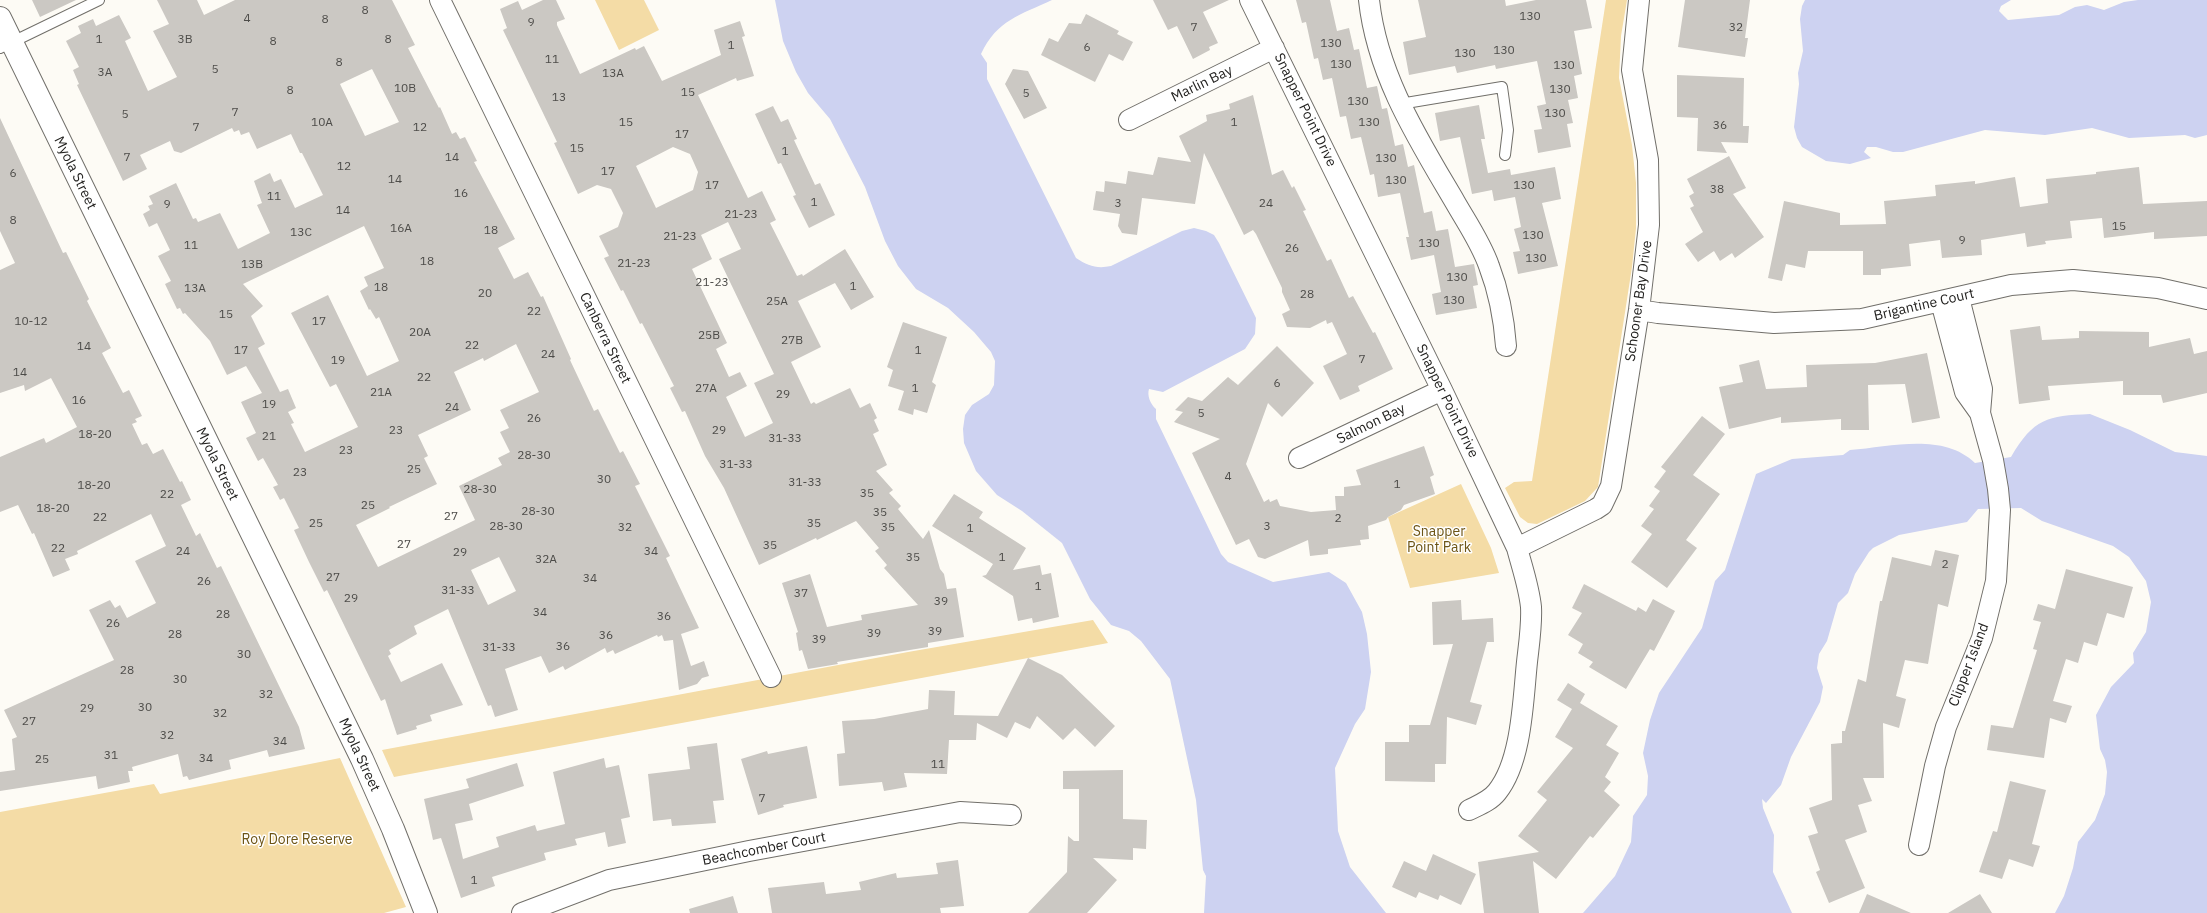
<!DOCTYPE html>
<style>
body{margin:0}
canvas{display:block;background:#fdfbf5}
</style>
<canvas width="2207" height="913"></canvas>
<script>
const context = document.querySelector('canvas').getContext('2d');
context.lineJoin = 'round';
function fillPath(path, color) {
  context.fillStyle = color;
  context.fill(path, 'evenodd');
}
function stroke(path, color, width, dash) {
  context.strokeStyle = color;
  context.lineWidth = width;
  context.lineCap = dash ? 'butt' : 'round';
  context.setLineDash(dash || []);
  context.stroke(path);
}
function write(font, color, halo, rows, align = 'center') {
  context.font = font + ' "IBM Plex Sans",sans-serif';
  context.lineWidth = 3;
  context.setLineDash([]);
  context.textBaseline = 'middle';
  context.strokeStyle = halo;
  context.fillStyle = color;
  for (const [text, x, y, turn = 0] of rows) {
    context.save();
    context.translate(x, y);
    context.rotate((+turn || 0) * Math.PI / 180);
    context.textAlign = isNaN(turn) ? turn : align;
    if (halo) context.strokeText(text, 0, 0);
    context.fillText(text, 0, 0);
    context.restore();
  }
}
fillPath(new Path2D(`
 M595,0h49l15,30 -40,20z
 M1606,0h21l-6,36 -2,42 13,67 4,38v45l-4,39 -34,220 -13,14 -48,23 -9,-1 -8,-6 -15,-29 9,-6 18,-1z
 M1461,484l30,64 8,25 -89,15 -22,-71z
 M1093,620l15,23 -714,134 -12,-27 526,-98z
 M340,758l66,149 -22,6h-384v-101l154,-28 6,10z`), '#f4dca6');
fillPath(new Path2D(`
 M775,0h277c-32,15 -55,20 -71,54l6,9v16l89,179c12,8 21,11 35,8l71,-35 12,-3 12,3 8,4 5,8 37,75 -1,16 -10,15 -82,43 -14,-3c-2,6 1,15 7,20v10l65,135 7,8 45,20 56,-10 17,11 16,29 5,22 4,38 -6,37 -10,15 -20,44 3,63 12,36 36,46h-182l2,-37 -3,-6 -7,-70 -26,-121 -29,-38 -12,-10 -18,-6 -21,-26 -28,-56 -40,-32 -25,-16 -21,-24 -12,-28 -1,-14 2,-14 7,-10 17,-11 5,-9 1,-24 -4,-9 -17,-20 -26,-24 -32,-19 -18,-23 -13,-25 -20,-54 -35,-68 -22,-26 -12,-21 -13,-31z
 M1805,0h206l-10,6 -2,5 9,9 51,-5 16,-8 12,-2 17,5 20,-8 14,-2h69v135l-12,3 -10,-3 -56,3 -37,-10 -47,7 -60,-5 -82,22h-10l-17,-5h-9l-3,5 7,6 -21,6 -24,-3 -24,-14 -5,-9 -3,-11 5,-43 -1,-11 5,-22 -3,-32 2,-13z
 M2090,414l40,16 45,22 32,4v457h-152l9,-17 9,-28 5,-26 17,-22 10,-26 2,-22 -2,-12 -5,-11 -4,-34 15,-28 23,-24 -1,-10 13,-21 5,-30 -5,-21 -17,-24 -16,-11 -71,-25 -21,-13 -43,1 -11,13 -68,13 -26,13 -4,4 -14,22 -7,19 -10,10 -11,38 -8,13 -2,14 6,19 -3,15 -29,55 -10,28 -15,18 -4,-4 1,9 11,27 -1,37 19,41h-209l32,-37 16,-34 2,-26 14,-21 1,-19 -5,-23 7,-33 9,-27 43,-65 13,-47 10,-11 31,-96 36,-15 51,-4 7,-5c40,-3 93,-18 125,13l36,-6c23,-39 36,-41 79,-43z`), '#cdd2f1');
fillPath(new Path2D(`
 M32,0h44l-36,17z
 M157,0h40l7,15 31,-15h157l23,45 -7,3 31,60 1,-1 12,27 4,-2 4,7 5,-2 12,24 -3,1 41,77 -17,9 16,31 14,-7 13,25 2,-1 28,63 -1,1 24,51 4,-2 22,44 3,-2 17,33 -5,2 35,70 -4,2 33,70 -18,6 10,32 13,-5 5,15 -7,2 -5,6 -18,6 -6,-50 -9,1 -2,-6 -4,2 -1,-2 -42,19 -2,-4 -6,3 -2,-5 -40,22 -2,-4 -14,7 -8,-17 -36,13 13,41 -23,7 -4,-12 -3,1 -40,-97 -34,17 3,8 -28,16 2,4 -3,2 13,26 41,-19 21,42 -33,10 2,6 -16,5 1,3 -20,6 -12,-36 -4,2 -54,-111 -3,2 -15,-30 -15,-32 5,-2 -15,-30 -4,2 -7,-13 5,-2 -15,-27 -5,3 -12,-23 10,-5 -15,-31 21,-9 -16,-27 -19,9 -17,-34 -25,-28 -2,1 -3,-6 -3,1 -12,-25 6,-3 -13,-25 12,-6 -13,-27 -8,4 -6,-13 7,-4 -2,-4 5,-2 -4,-8 27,-13 17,36 3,-1 2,4 22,-9 18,36 32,-16 -13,-28 5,-2 -8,-22 16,-8 4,9 7,-3 14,29 28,-13 -21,-42h-2l-9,-19 -34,15 -8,-17 -8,3 -2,-5 -5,2 -2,-4 -51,25 -7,-2 -4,-10 -30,14 7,14 -24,12 -46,-96 2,-1 -6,-14 6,-3 -13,-26 15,-8 -3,-7 15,-7 3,7 23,-11 12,23 -6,3 23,50 29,-14 -24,-46 16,-7zM372,69l27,53 -34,14 -25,-52zM364,226l20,42 -20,9 4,9 -8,5 9,19 1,-1 6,10 3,-2 20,44 -32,15 -39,-81 -37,18 39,74 6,-3 22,43 -53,25 -14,-28 3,-1 -6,-11 8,-4 -8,-19 -8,3 -22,-44 7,-4 -14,-28 12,-10 -20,-22zM516,344l23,48 -39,18 9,18 -9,4 10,20 -12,6 4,7 -43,21 16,34 -97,47 -22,-42 34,-17 -1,-1 48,-23 -13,-26 4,-2 -10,-21 53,-25 -17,-38 29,-14 1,3zM499,557l17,34 -28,14 -17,-35z
 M543,0h13l9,19 -8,3v3l23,49 55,-26 1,2 8,-4 18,35 59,-26 -7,-25 26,-9 5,15 -3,1 12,39 -17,5 -1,-3 -38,17 50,103 14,-7 14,29 -6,3 27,53 5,-2 1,2 42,-27 29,48 -23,13 -16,-27 -37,18 23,46 -30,15 20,42 3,-2 2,2 34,-16 10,20 10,-5 7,15 -3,2 5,11 -6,3 14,31 -11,6 17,19 -4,3 12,13 -3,3 25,30 6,-9 11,39 4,5 3,15 9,-1 8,49 -36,6v4l-91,15 1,2 -30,5 -6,-19 -3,1 -3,-18 2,-1 -16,-49 28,-9 17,53 35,-7 -1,-5 57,-10 -34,-37 3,-3 -12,-14 4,-3 -23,-27 -39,19 -1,-2 -57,27 -35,-77 -19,-32 -20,-45 -3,1 -12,-24 4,-2 -32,-63 -2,1 -17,-34 -2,1 -17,-33 5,-2 -10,-20 19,-9 5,-14 -12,-24 -14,-4 -19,9 -24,-51 3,-1 -54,-112 4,-2 -7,-19 18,-8 4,9zM673,147l17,7 8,18 -5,18 -37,18 -20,-42zM728,222l13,27 -22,10 55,115 -20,9 19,40 -28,14 -19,-40 21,-11 -7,-14 -11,5 -13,-28 11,-6 -35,-74 20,-10 -11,-24z
 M1153,0h76l-26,12 15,31 -9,4 1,3 -17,9 -16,-33 -9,4z
 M1296,0h34l7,31 12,-3 5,22 5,-1 8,39 10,-2 5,23 5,-1 8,38 8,-2 5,23 6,-2 10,48 8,-2 4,20 12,-2 7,38 19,-3 4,21 -5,1 4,22 -41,7 -4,-21 9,-2 -7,-37 -23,5 -5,-23h3l-9,-44 -22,4 -4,-23 -4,1 -9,-38 -10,2 -5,-23 -6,1 -8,-39 -9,2 -5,-22 -4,1 -8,-37 -4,1z
 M1418,0h87l1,6 30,-6h50l6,28 -18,3 8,43 -8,2 4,22 -10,2 5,23 -6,1 4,23 -33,6 -4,-23 8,-1 -5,-23 9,-2 -9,-43 -41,8 -1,-4 -38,8 -2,-7 -46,9 -6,-33 23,-5z
 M1685,0h65l-5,38h3l-3,19 -67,-10z
 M1086,14l33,17 -2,3 16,8 -10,19 -14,-7 -14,28 -54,-27 8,-17 9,4 11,-19 12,1z
 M1013,69l15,2 19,37 -23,11 -19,-35z
 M1677,75l67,3 -1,48h6l-1,17 -27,-1 6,11 -30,-2 1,-33 -21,-1z
 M1253,95l19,80 11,-5 9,18 2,-2 12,24 -3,1 24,50 4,-2 18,39 4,-2 20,37 2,-1 18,37 -35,17 2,5 -20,9 -17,-34 24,-12 -15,-32 -5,2 -1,-4 -16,8 -23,-1 -5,-13 8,-4 -8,-18v-4l-26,-54 -3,-4 -9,5 -40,-82 -9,51 -53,-6 -5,37 -15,-2 -4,-7 2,-12 -27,-4 3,-19 8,1 1,-11 21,3 2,-13 25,4 5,-18 33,5 -12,-26 28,-15 -1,-6 24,-6 -1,-5z
 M1479,105l6,34h-4l7,34 22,-4 1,6 44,-8 6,32 -19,4 16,63 -40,8 -5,-22 7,-1 -6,-22 7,-2 -6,-30 -21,4 -2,-11 -20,4 -12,-57 -20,4 -5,-28z
 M773,106l8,16 7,-3 9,20 -3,1 21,45 5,-2 15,32 -26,13 -16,-32 3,-1 -15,-32 -3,1 -23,-50z
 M0,118l63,135 3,-1 23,47 -2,2 24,47 -9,5 21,40 6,-3 13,26 -7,3 2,3 -5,2 10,21 5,-2 6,11 10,-5 17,33 2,-1 9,19 -10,5 15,31 4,-3 17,35 4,-2 78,161 6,22 -36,8 -2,-7 -38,10 2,9 -42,11 -2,-4 -4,1 -5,-23 -46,13 1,4h-5l2,11 -32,7 -2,-13 -96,15v-19l15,-2 -3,-31 5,-2 -13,-27 110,-50 -25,-50 21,-10 5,8 5,-3 7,13 29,-15 -21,-42 31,-15 -15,-32 -74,37 1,3 -13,5 5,11 -17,7 -19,-44 -2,1 -14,-29 -18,7v-55l44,-19 2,5 31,-16 -26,-49 -26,13 -1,-6 -24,8v-123l15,-7 -15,-32z
 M1729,156l17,32 -13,6 31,43 -29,21 -3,-5 -12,8 -6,-10 -16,11 -13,-18 18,-12 -13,-24 4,-2 -5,-10 5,-3 -7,-14z
 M2139,167l4,37 64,-3v35l-53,3v-7l-50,6 -2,-20 -32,3 2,17 -27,3 1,3 -19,3 -2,-14 -44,7 1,15 -40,3 -2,-18 -31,4 2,22 -30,3v6h-18v-24h-55l-3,17 -19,-4 -4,17 -14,-3 16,-77 56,12v12l46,-1 -2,-23 52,-5 -1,-11 40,-4v3l40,-7 5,30 28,-4 -2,-24 50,-5v-2z
 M903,322l44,15 -15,45 4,3 -9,28 -13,-4 -1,6 -15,-5 6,-19 -16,-5 5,-16 -6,-3z
 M2040,326l2,14 37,-2v-7l70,1v15l41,-9 4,16 13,-3v42l-44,10 -2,-8h-38v-14l-75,5 2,14 -31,4 -9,-74z
 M1277,346l37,37 -32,34 -14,-14 -22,61 18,38 5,-3 1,3 7,-3 3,7 31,6 25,-2 -1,-14h9v-9l17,-2 -5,-15 68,-24 10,29 -4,2 5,17 -31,11 -3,5 -13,7 -2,3 -18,6 1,13 -9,1 1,5 -33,4v5l-18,2 -2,-16 -43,19 -7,-2 -9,-18 -13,6 -44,-92 28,-14 -46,-17 9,-10 -8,-2 13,-13 14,4 26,-24 10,8z
 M1927,353l13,65 -28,5 -7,-39 -37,1 1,45h-28v-11l-60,4v-6l-52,12 -10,-42 24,-5 -4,-17 20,-5 7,29 41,-2 -1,-22 69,-2z
 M1702,416l23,18 -32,41 27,19 -34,46 11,8 -30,40 -36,-26 21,-28 -11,-8 13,-17 -5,-3 11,-15 -6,-4 12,-16 -5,-4z
 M954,494l29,18 -4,6 47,30 -13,22 27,-5 2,10 9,-2 8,44 -26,6 -1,-5 -14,3 -5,-25 -31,-20 4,-1 7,-11 -61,-38z
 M1935,550l24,5 -11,52 -10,-3 -10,60 -23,-4 -9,36 10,3 -7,29 -16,-5 1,55h-21l9,23 -14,4 9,27 -22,8 20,48 -36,15 -13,-31 4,-2 -12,-34 10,-3 -9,-25 23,-8 -1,-56 11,-1v-12h3l13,-52 8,3 14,-81h2l10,-44 39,9z
 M2066,569l67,18 -9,31 -17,-5 -10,33 -13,-4 -6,21 -12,-4 -13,42 19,5 -6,17 -16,-5 -6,40 -57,-8 4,-25 22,3 24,-78 -4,-1 8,-27 -8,-2 5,-16 17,5z
 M1584,584l52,27 2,-4 8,5 7,-13 22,12 -21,40 -4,-2 -24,40 -37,-22 4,-5 -15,-9 5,-9 -15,-9 14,-22 -10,-5z
 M1461,600l1,20 31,-2 1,24h-7l-17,60 12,3 -6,20 -29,-8 -1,47h-11v18l-50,-1v-39h24v-17h21l23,-81 -20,1 -1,-43z
 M1028,658l34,17 53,51 -20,21 -20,-19 -12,12 -26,-24 -7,13 -15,-7 -8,16 -30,-15 -1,17h-27l-2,34 -43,-1 3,14 -23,4 -2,-9 -43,4 -2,-32 8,-1 -3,-32 32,-2 54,-10 1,-19 26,1 -1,24 44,1z
 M1568,683l17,11 -5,9 38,23 -12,19 13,8 -14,24 6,5 -7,9 16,14 -27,33 -3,-2 -34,43 -23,-18 6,52h-55l-6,-51 61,-10 -21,-16 29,-36 -10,-8 36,-44 -18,-11 17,-28 -15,-9z
 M717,743l7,57 -11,1 3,22 -44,3 -1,-7 -18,2 -5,-47 42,-5 -3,-22z
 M807,746l10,52 -34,7 1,2 -26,8 -17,-56 26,-8 1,3z
 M604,758l2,10 13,-3 11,52 -9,2 5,24 -18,4 -3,-15 -30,7 2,6 -33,8 2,7 -54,17 3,9 -34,12 -20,-60 -8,2 -9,-41 45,-11 -3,-9 51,-16 7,23 -55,18 4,16 -18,4 8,35 36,-12 -3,-10 39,-12 2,6 28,-7 -12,-52z
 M1123,770v49l24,1 -1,29 -13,-1v12l-40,-2 24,22 -30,33h-59l39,-41 1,-36 6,5h5v-52h-16v-18z
 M2010,781l36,9 -14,54 8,2 -7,21 -24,-8 -7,20 -23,-7 14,-41 4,1z
 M1433,854l43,20 -15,31 -21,-10 -2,5 -19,-8 -3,6 -24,-11 12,-26 22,10z
 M958,860l6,46 -24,2 1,5h-169l-4,-25 56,-6 2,12 35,-4 -2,-8 37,-9 1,5 41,-4 -2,-11z
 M1867,894l44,19h-52z
 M1980,894l12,19h-44z
 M733,896l5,17h-48l-1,-4z`), '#cbc8c3');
const lane = new Path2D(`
 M0,48l99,-48
 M1400,104l102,-17 6,43 -3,25`);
const street = new Path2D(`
 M440,0l331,677
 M1250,0l192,390 75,158c5,19 12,39 14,59 1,18 -2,37 -4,55 -4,38 -5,99 -30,130 -7,9 -18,13 -28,18
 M1369,0c8,75 49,139 86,202 12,21 26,41 34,64 10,26 15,53 17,80
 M1129,120l145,-72
 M1941,302l24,90 15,21
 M1639,310l19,3 116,10 88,-4 149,-34 62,-5 85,8 49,11
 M1299,458l143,-68
 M1517,548l79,-39 6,-4 9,-19 28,-176 10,-85 -1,-65 -16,-90 7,-70
 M1919,845l16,-79 11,-39 36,-89 14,-57 4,-71 -2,-21 -5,-29 -13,-47 2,-24 -23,-91
 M522,913l87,-33 140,-29 211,-39 51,3`);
const secondary = new Path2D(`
 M0,18l362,741 31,70 33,84`);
stroke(lane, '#716f6a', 12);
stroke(street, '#716f6a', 22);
stroke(secondary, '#716f6a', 24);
stroke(lane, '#fff', 10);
stroke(street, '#fff', 20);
stroke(secondary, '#fff', 22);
write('12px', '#4d4c49', null, [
 ["8",365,11],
 ["130",1530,17],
 ["4",247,19],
 ["8",325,20],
 ["9",531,23],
 ["7",1194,28],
 ["32",1736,28],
 ["1",99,40],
 ["3B",185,40],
 ["8",388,40],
 ["8",273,42],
 ["130",1331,44],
 ["1",731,46],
 ["6",1087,48],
 ["130",1504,51],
 ["130",1465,54],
 ["11",552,60],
 ["8",339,63],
 ["130",1341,65],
 ["130",1564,66],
 ["5",215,70],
 ["3A",105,73],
 ["13A",613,74],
 ["10B",405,89],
 ["130",1560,90],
 ["8",290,91],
 ["15",688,93],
 ["5",1026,94],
 ["13",559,98],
 ["130",1358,102],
 ["7",235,113],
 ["130",1555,114],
 ["5",125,115],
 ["10A",322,123],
 ["15",626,123],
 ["1",1234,123],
 ["130",1369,123],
 ["36",1720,126],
 ["7",196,128],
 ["12",420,128],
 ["17",682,135],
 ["15",577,149],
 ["1",785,152],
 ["7",127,158],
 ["14",452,158],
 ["130",1386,159],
 ["12",344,167],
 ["17",608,172],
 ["6",13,174],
 ["14",395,180],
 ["130",1396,181],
 ["17",712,186],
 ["130",1524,186],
 ["38",1717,190],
 ["16",461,194],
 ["11",274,197],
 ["1",814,203],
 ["3",1118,204],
 ["24",1266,204],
 ["9",167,205],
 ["14",343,211],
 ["21-23",741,215],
 ["8",13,221],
 ["15",2119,227],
 ["16A",401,229],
 ["18",491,231],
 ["13C",301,233],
 ["130",1533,236],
 ["21-23",680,237],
 ["9",1962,241],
 ["130",1429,244],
 ["11",191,246],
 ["26",1292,249],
 ["130",1536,259],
 ["18",427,262],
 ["21-23",634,264],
 ["13B",252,265],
 ["130",1457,278],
 ["21-23",712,283],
 ["1",853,287],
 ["18",381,288],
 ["13A",195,289],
 ["20",485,294],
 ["28",1307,295],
 ["130",1454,301],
 ["25A",777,302],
 ["22",534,312],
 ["15",226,315],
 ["10-12",31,322],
 ["17",319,322],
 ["20A",420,333],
 ["25B",709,336],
 ["27B",792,341],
 ["22",472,346],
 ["14",84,347],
 ["17",241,351],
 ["1",918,351],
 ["24",548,355],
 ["7",1362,360],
 ["19",338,361],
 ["14",20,373],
 ["22",424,378],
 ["6",1277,384],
 ["27A",706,389],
 ["1",915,389],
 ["21A",381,393],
 ["29",783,395],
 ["16",79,401],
 ["19",269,405],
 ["24",452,408],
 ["5",1201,414],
 ["26",534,419],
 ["23",396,431],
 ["29",719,431],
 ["18-20",95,435],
 ["21",269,437],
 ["31-33",785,439],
 ["23",346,451],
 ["28-30",534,456],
 ["31-33",736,465],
 ["25",414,470],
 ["23",300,473],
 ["4",1228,477],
 ["30",604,480],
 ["31-33",805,483],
 ["1",1397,485],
 ["18-20",94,486],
 ["28-30",480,490],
 ["35",867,494],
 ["22",167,495],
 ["25",368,506],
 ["18-20",53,509],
 ["28-30",538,512],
 ["35",880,513],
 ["27",451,517],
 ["22",100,518],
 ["2",1338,519],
 ["25",316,524],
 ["35",814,524],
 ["28-30",506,527],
 ["3",1267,527],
 ["32",625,528],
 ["35",888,528],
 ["1",970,529],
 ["27",404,545],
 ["35",770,546],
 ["22",58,549],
 ["24",183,552],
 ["34",651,552],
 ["29",460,553],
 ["35",913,558],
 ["1",1002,558],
 ["32A",546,560],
 ["2",1945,565],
 ["27",333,578],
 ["34",590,579],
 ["26",204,582],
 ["1",1038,587],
 ["31-33",458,591],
 ["37",801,594],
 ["29",351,599],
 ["39",941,602],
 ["34",540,613],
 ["28",223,615],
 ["36",664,617],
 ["26",113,624],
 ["39",935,632],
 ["39",874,634],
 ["28",175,635],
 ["36",606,636],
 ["39",819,640],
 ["36",563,647],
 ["31-33",499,648],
 ["30",244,655],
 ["28",127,671],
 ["30",180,680],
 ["32",266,695],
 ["30",145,708],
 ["29",87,709],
 ["32",220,714],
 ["27",29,722],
 ["32",167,736],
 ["34",280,742],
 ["31",111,756],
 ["34",206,759],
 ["25",42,760],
 ["11",938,765],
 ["7",762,799],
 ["1",474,881]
]);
write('14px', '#232220', '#fff', [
 ["Marlin Bay",1202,84,-26],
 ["Snapper Point Drive",1305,110,64],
 ["Myola Street",75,173,64],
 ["Schooner Bay Drive",1639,301,-82],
 ["Brigantine Court",1924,305,-13],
 ["Canberra Street",605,338,64],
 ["Snapper Point Drive",1447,401,64],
 ["Salmon Bay",1371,424,-26],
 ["Myola Street",217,464,64],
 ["Clipper Island",1969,665,-69],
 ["Myola Street",359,755,65],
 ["Beachcomber Court",764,849,-11]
]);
write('14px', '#6c5415', '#fff', [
 ["Snapper",1439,532],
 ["Point Park",1439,548],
 ["Roy Dore Reserve",297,840]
]);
</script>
